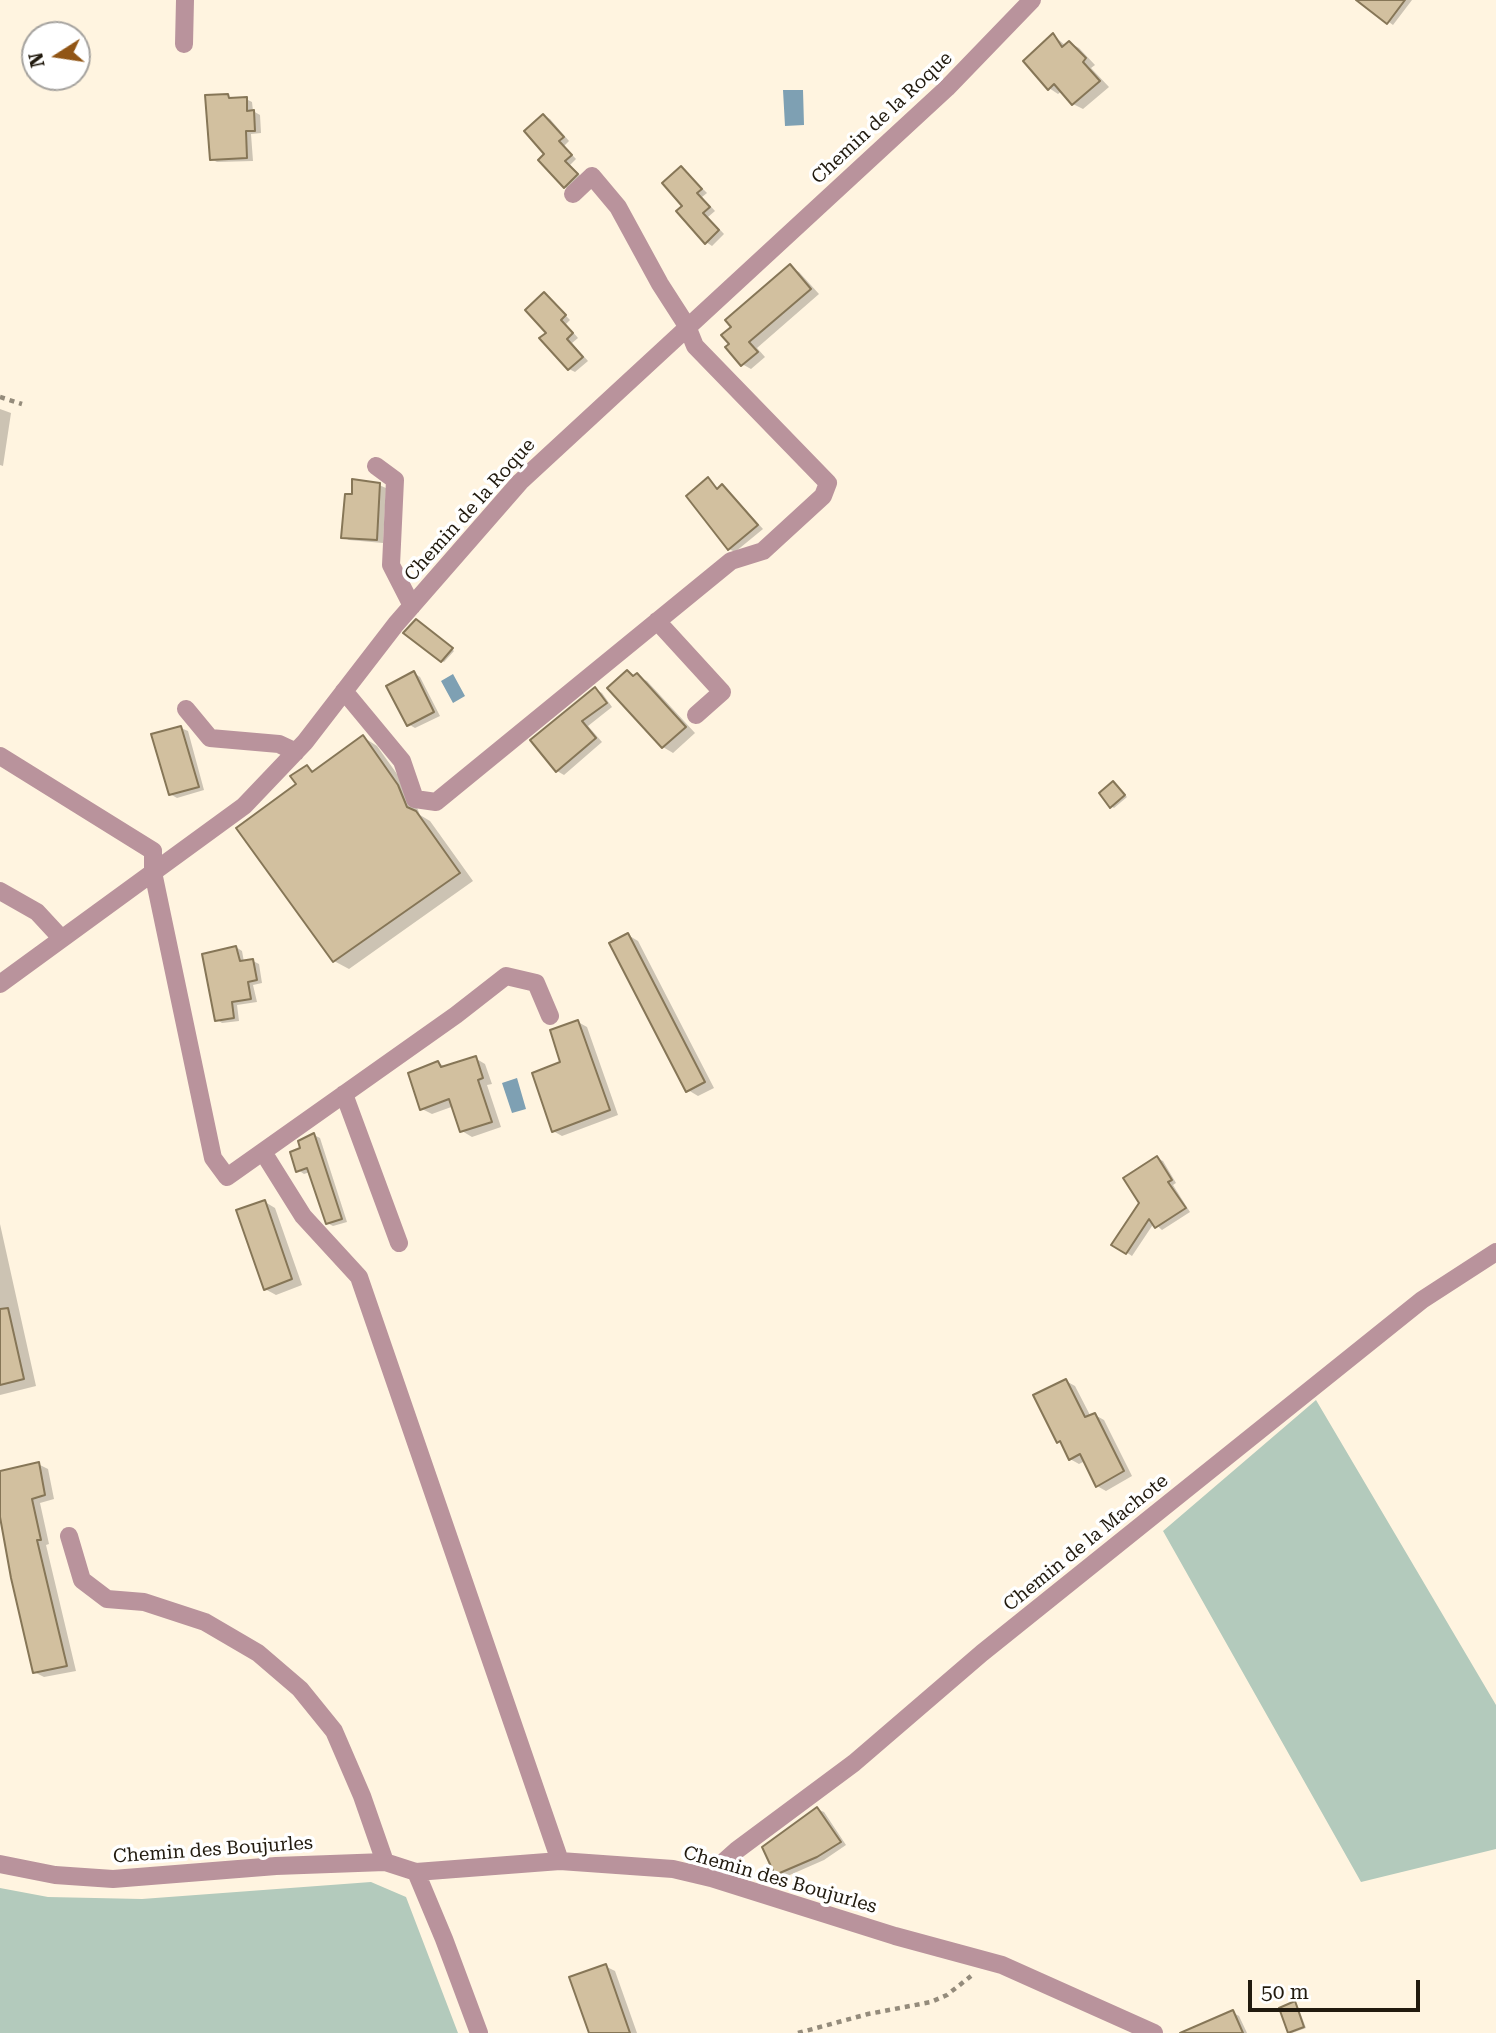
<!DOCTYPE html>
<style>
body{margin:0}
#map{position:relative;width:1496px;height:2033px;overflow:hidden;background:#fff4e0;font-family:"Roboto Serif",serif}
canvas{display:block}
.north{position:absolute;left:21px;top:21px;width:70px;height:70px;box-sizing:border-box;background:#fff;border:2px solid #a6a39f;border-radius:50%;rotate:258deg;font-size:19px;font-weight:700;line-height:28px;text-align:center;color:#211a0e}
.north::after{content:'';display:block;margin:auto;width:24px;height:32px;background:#915515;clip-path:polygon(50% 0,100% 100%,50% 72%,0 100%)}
.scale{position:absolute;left:1248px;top:1980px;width:172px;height:32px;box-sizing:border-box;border:4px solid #211a0e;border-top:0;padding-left:9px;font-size:21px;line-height:24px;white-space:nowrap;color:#211a0e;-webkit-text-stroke:5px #fff;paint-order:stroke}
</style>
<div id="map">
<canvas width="1496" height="2033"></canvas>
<div class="north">N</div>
<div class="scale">50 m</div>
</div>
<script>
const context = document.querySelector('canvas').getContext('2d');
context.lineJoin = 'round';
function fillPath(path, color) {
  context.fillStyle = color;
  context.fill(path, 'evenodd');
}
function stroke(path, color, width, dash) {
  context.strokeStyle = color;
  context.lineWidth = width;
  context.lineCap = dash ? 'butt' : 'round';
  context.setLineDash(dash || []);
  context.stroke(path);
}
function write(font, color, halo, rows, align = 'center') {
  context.font = font + ' "Roboto Serif",serif';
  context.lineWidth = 7;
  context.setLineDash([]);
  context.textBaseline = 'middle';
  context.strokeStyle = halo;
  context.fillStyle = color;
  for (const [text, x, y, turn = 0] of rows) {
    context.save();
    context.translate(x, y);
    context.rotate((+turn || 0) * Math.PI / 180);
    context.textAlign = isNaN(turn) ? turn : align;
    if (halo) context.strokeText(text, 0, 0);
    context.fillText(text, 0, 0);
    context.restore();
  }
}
fillPath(new Path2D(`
 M1316,1400l180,305v144l-135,33 -198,-351z
 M371,1882l35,15 52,136h-458v-145l48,9 94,2z`), '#b3cabc');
fillPath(new Path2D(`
 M783,90h20l1,35 -19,1z
 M453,674l12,22 -12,7 -12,-22z
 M517,1078l9,31 -14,4 -10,-30z`), '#7ea0b3');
fillPath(new Path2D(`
 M1359,0h53l-19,25z
 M1053,35l13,11 4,-3 9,5 16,17 -4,3 18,19 -26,22 -10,-5 -11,-13 -4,3 -9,-6z
 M228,96l6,4 12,-1 6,3 1,9 7,4 1,18 -10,1 2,27 -36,1 -6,-3z
 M544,116l6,3 19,22 -5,5 12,13 -6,6 13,13 -12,12 -6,-3 -18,-33z
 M682,168l25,25 -5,4 13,14 -7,6 16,17 -12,12 -6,-4z
 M790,267l9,5 20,22 -62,54 8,9 -14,12 -9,-5 -14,-17z
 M545,294l25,26 -4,4 12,14 -6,5 16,18 -13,11 -6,-3 -21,-36z
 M0,409l11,4 -8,53 -3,-1z
 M708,480l11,9 3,-3 6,4 35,39 -28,23 -6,-3z
 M379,485l7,3 -3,55 -34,-3 -6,-3z
 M419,622l35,29 -10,11 -2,-1z
 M627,672l20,9 48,52 -22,20 -10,-6z
 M414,673l6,4 20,39 -25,12 -7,-4z
 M595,689l7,4 10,14 -24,19 14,16 -38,33 -7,-4 -25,-31z
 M181,728l7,3 16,59 -27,8 -7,-4z
 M363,737l14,9 35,49 8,20 10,6 43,60 -124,88 -15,-8 -96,-133 60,-43 9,-18 9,5z
 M1116,785l11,12 -13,11 -3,-2z
 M628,935l10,6 76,147 -16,8 -10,-6z
 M236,947l6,4 2,11 9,-1 6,3 3,19 -9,2 4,17 -20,3 2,16 -17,2 -6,-4z
 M578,1022l9,5 31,88 -56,21 -9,-5 9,-68z
 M475,1058l10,6 7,20 -5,1 14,42 -29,10 -10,-6 -8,-25 -22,8 -10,-5 16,-46 8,4z
 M314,1135l6,3 27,84 -14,4 -6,-3 -17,-51 -6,2 -6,-4 5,-21z
 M1157,1158l6,3 13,22 -3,2 17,27 -28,18 -8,-7 -22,33 -18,-12 27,-41z
 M265,1202l10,6 27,77 -26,10 -11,-6z
 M0,1224l36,162 -36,9z
 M1066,1381l9,5 16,31 4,-2 9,5 28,56 -26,15 -9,-5 -12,-25 -6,3 -9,-5 -7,-15 -5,-3z
 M38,1464l10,5 6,30 -14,4 9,41 -3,1 30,126 -32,6 -10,-5 -34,-165v-34z
 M817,1809l7,3 22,33 -22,15 -41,18 -7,-4z
 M605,1966l10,5 22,62h-47z
 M1295,2003l2,1 9,24 -14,5 -3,-1z
 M1232,2012l7,4 8,17h-39z`), '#0003');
const building = new Path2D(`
 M1356,0h49l-18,24z
 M1053,33l9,14 7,-6 17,17 -3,4 17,19 -28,24 -18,-21 -6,6 -25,-29z
 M228,94l1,4 18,-1v14l7,-1 1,21h-9l1,27 -37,2 -5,-65z
 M543,114l21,23 -5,4 13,14 -7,6 13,13 -14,14 -26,-28 6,-6 -20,-23z
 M681,166l21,23 -5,4 13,14 -7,6 16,17 -14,14 -29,-33 6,-5 -20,-23z
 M790,264l21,25 -62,53 9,10 -17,14 -16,-19 4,-3 -8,-9 10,-8 -6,-7z
 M544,292l22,23 -5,5 12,13 -6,6 16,18 -15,13 -29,-32 7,-5 -21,-23z
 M708,477l9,12 5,-5 36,41 -30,25 -42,-54z
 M352,479l28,4 -3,57 -36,-2 4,-44h7z
 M416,619l37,29 -12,14 -38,-29z
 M627,670l6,6 4,-3 49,54 -24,21 -55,-60z
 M414,671l20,41 -27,14 -21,-40z
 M595,687l12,16 -25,18 14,17 -40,34 -26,-32z
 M181,726l18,61 -30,8 -18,-61z
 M363,735l35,50 9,22 9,4 44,62 -127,89 -97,-134 60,-44 -6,-8 17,-11 5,7z
 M1113,781l12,14 -15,13 -11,-15z
 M628,933l77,149 -19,10 -77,-149z
 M236,946l4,15 13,-2 4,21 -9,2 3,17 -19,3 2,16 -19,3 -13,-67z
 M578,1020l32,90 -58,22 -20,-59 28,-11 -10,-32z
 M476,1056l7,22 -5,2 14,42 -32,10 -11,-33 -29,11 -12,-37 30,-12 3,6z
 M314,1133l28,86 -16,5 -19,-56 -11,4 -6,-20 10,-4 -2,-7z
 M1157,1156l15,24 -4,2 18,26 -31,20 -6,-9 -23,35 -15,-9 28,-42 -16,-25z
 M265,1200l27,79 -28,11 -28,-80z
 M8,1308l16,71 -24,6v-76z
 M1066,1379l19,38 10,-4 29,58 -28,16 -16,-33 -11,6 -9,-19 -3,2 -24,-48z
 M39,1462l6,33 -13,4 9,41h-4l30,126 -34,7 -22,-95 -11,-61v-46z
 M817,1807l24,35 -24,15 -42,18 -13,-28z
 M606,1964l24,69h-41l-20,-56z
 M1295,2001l9,26 -16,6 -9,-25z
 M1233,2010l10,23h-63z`);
fillPath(building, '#d2c09f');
stroke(building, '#867657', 2);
stroke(new Path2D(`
 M0,397l22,7
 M798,2033l70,-19 63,-12 16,-7 24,-19`), '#948b7b', 4.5, [5, 5]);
stroke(new Path2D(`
 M184,44l1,-44
 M376,466l19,14 -4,85 21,41
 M657,621l65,71 -26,23
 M344,691l58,70 13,38 21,3 295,-241 32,-10 60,-55 5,-13 -133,-137 -8,-20 -27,-42 -42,-77 -26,-31 -19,18
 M186,709l24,29 69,6 17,8
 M0,756l153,95v21l60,286 14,19 229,-162 50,-39 30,7 14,33
 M0,891l37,21 25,27
 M0,984l244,-178 61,-64 91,-118 124,-142 427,-394 85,-88
 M344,1094l55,149
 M263,1152l40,64 56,61 201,584
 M69,1536l13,44 25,19 37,3 61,20 53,31 42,36 34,42 28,65 23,66
 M0,1864l55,11 58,4 163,-13 109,-4 31,10 144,-11 113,8 38,9 184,58 107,29 152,68
 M416,1872l28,67 35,94
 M711,1878l7,-11 19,-17 117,-87 128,-110 440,-353 74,-48`), '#b9939c', 18);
write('19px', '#211a0e', '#fff', [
 ["Chemin de la Roque",882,118,-43],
 ["Chemin de la Roque",470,510,-48],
 ["Chemin de la Machote",1086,1543,-39],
 ["Chemin des Boujurles",213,1850,-4],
 ["Chemin des Boujurles",780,1880,16]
]);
</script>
